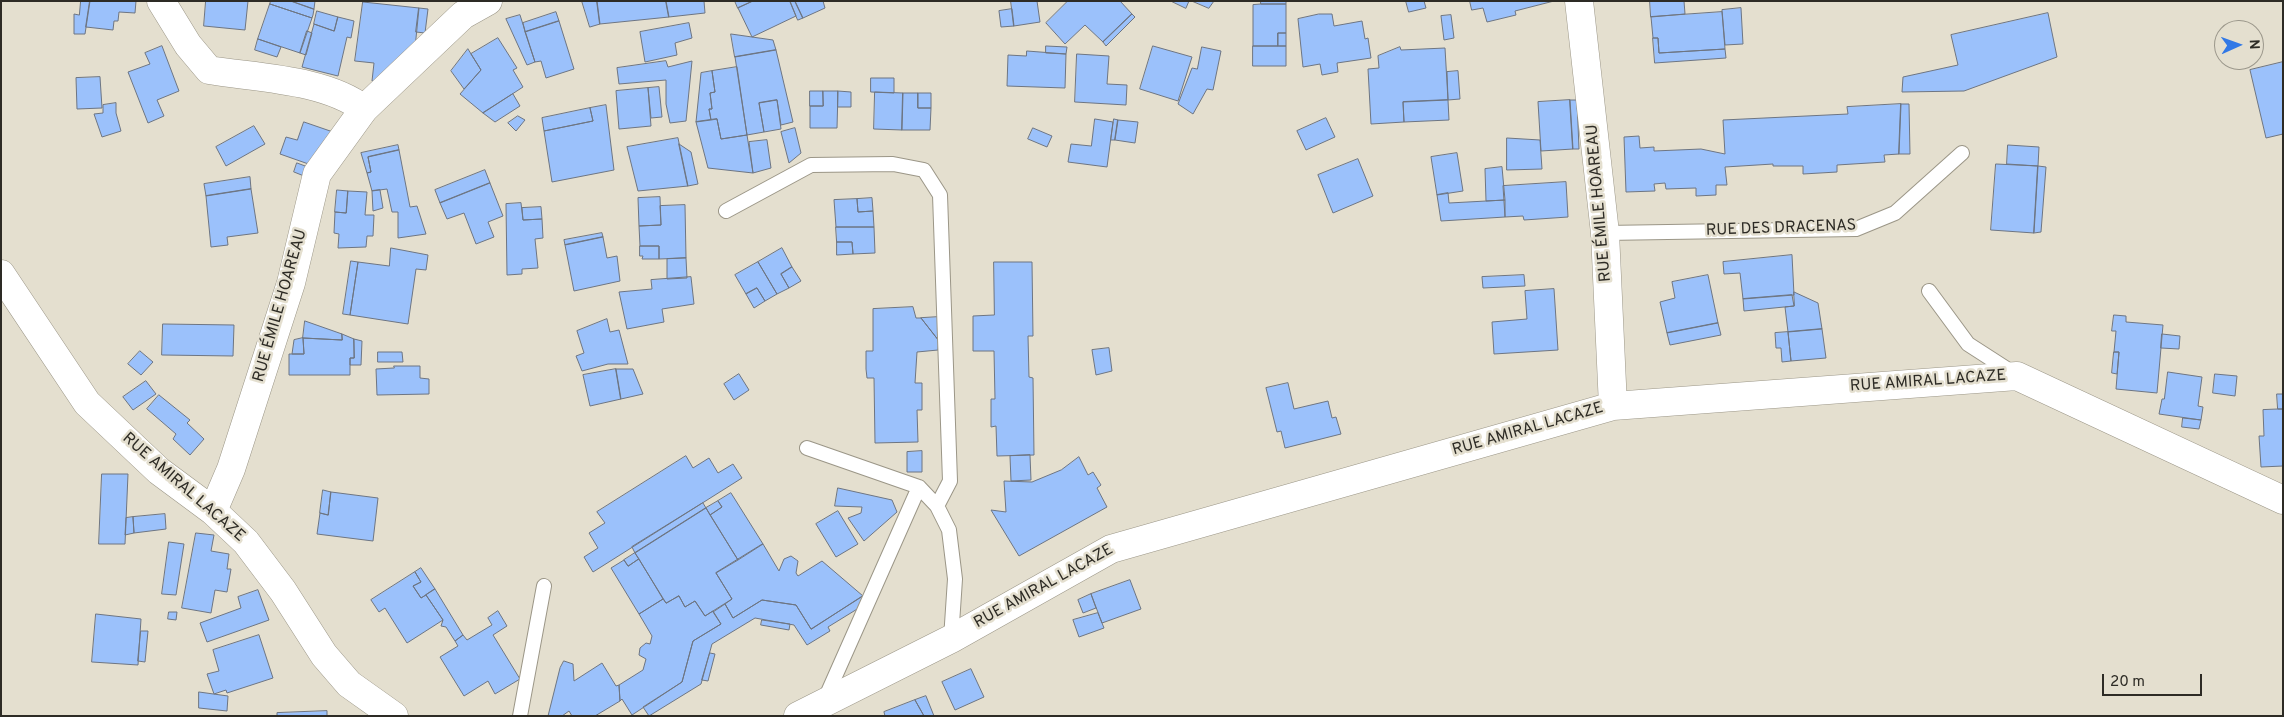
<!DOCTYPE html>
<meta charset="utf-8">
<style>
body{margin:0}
#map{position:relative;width:2284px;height:717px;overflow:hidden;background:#e4dfcf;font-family:Overpass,sans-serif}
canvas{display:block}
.frame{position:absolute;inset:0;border:2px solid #2d2b25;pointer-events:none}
.north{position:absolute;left:2214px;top:20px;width:50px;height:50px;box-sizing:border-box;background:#e4dfcf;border:1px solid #9b978b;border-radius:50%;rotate:88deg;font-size:14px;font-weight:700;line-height:20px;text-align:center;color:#2d2b25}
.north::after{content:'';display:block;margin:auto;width:18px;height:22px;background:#3279e6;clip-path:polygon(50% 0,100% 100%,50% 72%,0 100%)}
.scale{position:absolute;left:2102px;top:674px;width:100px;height:22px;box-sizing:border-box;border:2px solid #2d2b25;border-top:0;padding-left:6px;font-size:15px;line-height:18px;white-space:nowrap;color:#2d2b25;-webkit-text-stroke:4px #e4dfcf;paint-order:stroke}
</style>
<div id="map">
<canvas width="2284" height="717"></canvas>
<div class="frame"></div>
<div class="north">N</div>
<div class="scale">20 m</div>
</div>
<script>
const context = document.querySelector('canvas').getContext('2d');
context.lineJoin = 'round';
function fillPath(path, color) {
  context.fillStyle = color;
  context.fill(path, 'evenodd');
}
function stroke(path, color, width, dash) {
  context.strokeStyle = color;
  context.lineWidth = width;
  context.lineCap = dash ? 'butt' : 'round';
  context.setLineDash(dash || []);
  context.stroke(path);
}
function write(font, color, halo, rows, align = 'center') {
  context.font = font + ' Overpass,sans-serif';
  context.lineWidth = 5;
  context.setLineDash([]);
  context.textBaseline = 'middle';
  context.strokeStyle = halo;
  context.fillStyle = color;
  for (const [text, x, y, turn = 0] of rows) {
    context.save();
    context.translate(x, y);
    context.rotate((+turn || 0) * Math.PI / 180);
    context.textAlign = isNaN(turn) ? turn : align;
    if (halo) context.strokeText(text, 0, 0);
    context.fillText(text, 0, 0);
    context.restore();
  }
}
const building = new Path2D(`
 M81,1h9l-5,33h-11v-20l5,1z
 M90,1h46l-1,12 -16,-1 -1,9h-4l-1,9 -27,-3z
 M206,1h42l-3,29 -41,-4z
 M271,1h20l23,8 -1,6 -1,3 -42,-14z
 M291,1h24l-1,8z
 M582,1h15l3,23 -10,3z
 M597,1h69l3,16 -69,7z
 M666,1h38l1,12 -36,4z
 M735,1h18l-15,7z
 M753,1h37l6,15 -44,21 -14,-29z
 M790,1h5l8,17 -5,2z
 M795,1h28l2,7 -22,10z
 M1011,1h26l3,21 -26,4z
 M1068,1h52l12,13 -29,28 -18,-17 -20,19 -19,-21z
 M1171,1h18l-3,7z
 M1192,1h22l-5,7z
 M1261,1h25v3h-25z
 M1406,1h18l2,7 -17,4z
 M1470,1h84l-39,10 1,4 -29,7 -4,-14 -11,2z
 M1650,1h34l1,13 -34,3z
 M363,2l56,6 -6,60 -19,15 -22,-2 2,-18 -19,-2z
 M270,4l42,14 -12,35 -42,-14z
 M1261,4h25v29h-8v13h-25v-41z
 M419,8l9,1 -3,24 -9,-1z
 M1741,8l2,36 -18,1 -3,-35z
 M1012,9l2,17 -13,1 -2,-16z
 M317,11l21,6 -4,14 -20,-7z
 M556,12l3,9 -34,11 -2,-9z
 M1722,12l3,37 -66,4 -1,-15h-5l-2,-21z
 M2048,13l9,44 -93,34 -62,1 1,-15 55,-12 -7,-30z
 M1132,14l3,3 -29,29 -3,-4z
 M1319,14h13l2,12 28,-5 3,18 3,-1 3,20 -34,5 1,9 -16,3 -2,-11 -17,3 -5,-48z
 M520,15l15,47 -8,3 -21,-46z
 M1451,15l3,23 -10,2 -3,-24z
 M338,17l16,4 -3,17 -4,-1 -9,39 -36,-9 12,-43 20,7z
 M559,21l15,48 -28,9 -5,-17 -6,1 -10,-30z
 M689,23l3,15 -17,5 2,12 -32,7 -5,-30z
 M307,31l5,2 -6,22 -6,-2z
 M1278,33h8v13h-8z
 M731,34l42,6 3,10 -41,7z
 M498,38l19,30 -4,2 10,17 -40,26 -23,-19 21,-24 -10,-16z
 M1653,38h5l1,15 66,-4 1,9 -71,5z
 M258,39l23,8 -4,10 -22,-7z
 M162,46l17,45 -22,9 7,16 -16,7 -20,-51 22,-8 -5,-11z
 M1046,46l21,1 -1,7 -20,-1z
 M1153,46l39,11 -14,44 -38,-12z
 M1253,46h33v20h-33z
 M1202,47l19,4 -8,39 -6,-1 -14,25 -15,-10 14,-36 5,1z
 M1400,47l1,3 44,-2 3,52 -45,2 1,20 -33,2 -3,-55 11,-1 -1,-12z
 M468,49l13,21 -17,19 -13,-18z
 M776,50l17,72 -12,3 -4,-25 -18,3 5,29 -17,3 -12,-78z
 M1027,51l39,3 -1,34 -58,-2 1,-31 18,1z
 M1077,54l32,2 -2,28 20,1 -1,20 -51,-3z
 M666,61l2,6 24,-6 -6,60 -16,2 -4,-19v-24l-47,4 -2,-16z
 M2283,62v72l-17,4 -16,-68z
 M737,67l10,68 -26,4 -4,-20 -6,1 -2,-11h3l-2,-16 5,-1 -3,-21z
 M712,71l3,21 -5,1 2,16h-3l2,11 -15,2 5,-49z
 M1458,71l2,28 -12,1 -1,-28z
 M100,77l2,31 -25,1 -1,-31z
 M871,78h23v15l-23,-1z
 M659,87l3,30 -11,1 -3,-30z
 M648,88l3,38 -32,3 -3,-38z
 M810,91h13v15h-13z
 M823,91h15l-1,37h-27v-22h13z
 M838,91l13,1v15h-13z
 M875,92l28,1 -1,37 -28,-1z
 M903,93h15v15h13l-1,22h-28z
 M918,93h13v15h-13z
 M513,94l7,12 -25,16 -12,-9z
 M777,100l4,29 -17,3 -5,-29z
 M1448,100l1,20 -45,2 -1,-20z
 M1570,100h7l2,49h-6z
 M1570,100l3,49 -32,2 -3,-49z
 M116,103v10l5,18 -19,6 -8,-23 9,-1v-8z
 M1901,104l-2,50 -15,1 1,7 -48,3v7l-34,2v-8h-30v-2l-48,3 2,18h-11v10l-20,1v-8l-30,1 -1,-6 -11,1 1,7 -29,1 -2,-55 15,-1 1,12 14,-1v4l47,-2 24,5 -2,-34 125,-6 -1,-7z
 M1901,104h8l1,50h-11z
 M606,105l8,65 -62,12 -8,-51 49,-10 -3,-13z
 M590,108l3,13 -49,10 -2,-13z
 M518,116l7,4 -9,11 -8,-8z
 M1326,118l9,19 -29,13 -9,-19z
 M717,119l4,20 26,-4 6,38 -45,-5 -12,-46z
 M1095,119l18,3 -6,45 -39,-5 3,-18 20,2z
 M1114,119l4,1 -3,20h-4z
 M1118,120l20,2 -3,21 -20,-3z
 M304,122l32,11 -19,34 -37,-13 6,-17 11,3z
 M254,126l11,18 -39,22 -10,-19z
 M795,128l6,25 -12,10 -8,-31z
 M1033,128l19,8 -5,11 -19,-8z
 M678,138l10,48 -50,5 -11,-44z
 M1507,138l33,2 2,29 -35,1z
 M767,140l4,28 -18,5 -4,-31z
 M679,144l12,8 7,32 -10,2z
 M398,145l1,5 -31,7 3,15 -4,1 -6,-20z
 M2008,145l31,2 -1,19 -31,-2z
 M399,150l11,57 7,-1 9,28 -28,4v-26h-6l-5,-23 -15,2 -5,-18 4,-1 -3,-15z
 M1457,153l6,38 -26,4 -6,-38z
 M1358,159l15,37 -40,17 -15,-38z
 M297,163l11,4 -4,9 -10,-4z
 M1996,164l42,2 -4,67 -43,-3z
 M2038,166l8,1 -5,65 -7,1z
 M1502,167l3,33 -19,1 -1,-32z
 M485,170l5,13 -50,20 -5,-13z
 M250,177l1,12 -45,7 -2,-12z
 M1566,182l2,35 -44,3 -1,-4 -18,1 -2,-31z
 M490,183l13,33 -15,6 6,15 -18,7 -12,-31 -17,6 -7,-16z
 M251,189l7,44 -31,4 1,8 -17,2 -5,-51z
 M337,190l11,1 -2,22 -11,-1z
 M380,190l3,18 -10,3 -1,-20z
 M348,191l19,1 -2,23h9l-1,21h-6l-1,11 -28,1 1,-14 -5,-1 1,-21 11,1z
 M1448,193l1,10 56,-3v17l-64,4 -4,-26z
 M660,197l1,28 -22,1 -1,-28z
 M872,198l1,13 -15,1 -1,-13z
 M857,199l1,13 15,-1 1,16h-38l-2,-27z
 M521,203l2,17 19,-1 1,19 -8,1 3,29 -16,1v5l-15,1 -1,-71z
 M685,205l1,53 -27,1v-13h-19l-1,-20 22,-1 -1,-19z
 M541,207l1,12 -19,1 -1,-12z
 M836,227h38l1,26 -22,1 -1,-12h-15z
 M602,233l1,4 -38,8 -1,-5z
 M603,237l4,21 10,-2 3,25 -46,10 -9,-46z
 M837,242h15l1,12 -16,1z
 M640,246h19v13h-17l1,-3h-3z
 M391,248l37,7 -2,15 -10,-1 -8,55 -58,-9 8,-53 31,4z
 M782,248l10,19 -11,7 8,14 -12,6 -19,-32z
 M1792,255l2,40 -51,4 -3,-26 -16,1 -1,-12z
 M686,258l1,20 -20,1v-20z
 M351,261l7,1 -8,53 -7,-1z
 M758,262l19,32 -12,7 -8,-13 -11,6 -11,-19z
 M994,262h38l1,74h-5l1,41 4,1 1,77 -37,1 -1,-30 -5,1v-28h4l-1,-48h-21v-35l21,-1z
 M792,267l9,14 -12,7 -8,-14z
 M1524,275l1,11 -42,2 -1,-11z
 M1708,275l10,48 -51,10 -7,-31 15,-4 -3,-16z
 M691,277l3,27 -32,5 2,13 -37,7 -8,-37 33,-3 -1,-9z
 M757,288l8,13 -11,7 -8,-14z
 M1554,289l4,61 -64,4 -2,-32 35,-3 -2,-28z
 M1794,292l24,11 4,26 -34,3 -3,-25 9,-1z
 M1792,295l2,11 -50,5 -1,-12z
 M913,307l3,11h5l18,23 -1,9 -21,2 -2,31h7v27h-5l1,32 -43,1 -1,-65h-7l-1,-9v-18h7v-42z
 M2114,315l12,1v6l37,3 -6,68 -41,-4 3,-37h-5l2,-21h-4z
 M939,317v24l-18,-23z
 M607,319l3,13 9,-2 9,34h-20l-26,7 -6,-15 8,-3 -7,-22z
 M305,321l37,13v6l-39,-2z
 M1718,323l3,12 -51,10 -3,-12z
 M163,324l71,1 -1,31 -71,-1z
 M1822,329l4,29 -35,3 -3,-29z
 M1788,332l3,29 -9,1 -1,-14h-5l-1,-15z
 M342,334l12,5v19h-4v17h-61v-21h15l-1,-16 39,2z
 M2162,334l18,2 -1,13 -18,-1z
 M303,338l1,16h-12l2,-14z
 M354,339l8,2 -1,24h-11v-7h4z
 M1109,348l3,23 -16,4 -4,-25z
 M140,351l13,11 -12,13 -13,-11z
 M378,352h24l1,10h-25z
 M2114,352h5l-2,22 -5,-1z
 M394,366h26v12l9,1v15l-52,1 -1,-26 18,-1z
 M616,369l5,30 -31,7 -7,-31z
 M616,369h17l10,25 -22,5z
 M2168,372l34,5 -4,29 5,1 -2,13 -42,-6 3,-15h2z
 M739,374l10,16 -15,10 -10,-16z
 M2215,374l22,2 -2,20 -22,-3z
 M146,381l10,13 -23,16 -10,-13z
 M1288,383l6,26 34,-8 4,17 4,-1 5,17 -56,14 -4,-17 -4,1 -11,-44z
 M2277,394h6v15h-5z
 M159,395l31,25 -3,3 17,16 -14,16 -17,-16 3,-5 -29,-25z
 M2278,409h5v57l-22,1 -2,-31h5l-1,-26z
 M2183,418l18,2 -2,9 -17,-2z
 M922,451v21h-15v-20z
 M1030,455l1,25 -20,1 -1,-25z
 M686,456l7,12 16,-10 9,15 15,-9 9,14 -149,94 -9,-15 14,-9 -9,-15 16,-10 -8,-11z
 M1079,457l9,18 5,-3 8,13 -4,3 10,19 -88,49 -28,-46 15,2 -2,-31 28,1 29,-12z
 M102,474h26l-3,70h-26z
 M838,488l54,12 5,12 -33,29 -16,-23 13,-5 1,-6 -27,-1z
 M323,490l8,2 -3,23 -8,-2z
 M331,492l47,6 -5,43 -56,-7 3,-21 8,2z
 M731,493l32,51 -25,16 -28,-45 12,-8 -4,-6z
 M718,501l4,6 -12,8 -4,-7z
 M703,503l3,5 -71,45 -3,-6z
 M706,508l32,52 -22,13 16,26 -27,17 -10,-15 -10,6 -6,-11 -13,7 -31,-50z
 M838,511l20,33 -22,13 -20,-33z
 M165,514l1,15 -32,4 -1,-16z
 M133,517l1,16 -9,2 1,-17z
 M196,533l18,2 -3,16 18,3 -2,15h4l-4,23 -12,-2 -4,23 -29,-5z
 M169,542l15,2 -8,51 -14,-1z
 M763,544l16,27 5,-12 7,-3 7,5 -2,12 2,3 24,-15 41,35 -52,33 -15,-24 -34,-5 -29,18 -8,-14 7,-5 -16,-26z
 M635,553l4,6 -11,7 -4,-6z
 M639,559l24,40 -24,15 -28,-46 13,-8 4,6z
 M421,568l14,21 -14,9 -8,-12 8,-4 -6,-10z
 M415,572l6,10 -8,4 8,12 5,-3 17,25 -36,23 -22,-35 -6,4 -8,-12z
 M1130,580l11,29 -39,14 -11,-29z
 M435,589l28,46 -8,6 -9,-14 -5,-1 2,-6 -17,-25z
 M258,590l11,30 -62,22 -7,-19 41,-15 -3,-11z
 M1091,594l5,14 -13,5 -5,-13z
 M679,596l6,11 10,-6 10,15 8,-5 8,13 -28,17 -11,41 -50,33 -10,-16 -2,2 -1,-16 24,-15 3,-11 -7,-4 1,-7 6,-5 4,1 2,-8 -13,-22 24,-15 3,4z
 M863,596l4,7 -39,24 2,4 -23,14 -13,-20 -39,-7 -43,26 -11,40 -52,32 -6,-9 39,-25 11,-41 28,-17 -8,-12 12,-8 8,14 29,-18 34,5 15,24z
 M498,611l9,15 -14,9 27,44 -25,15 -7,-13 -24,15 -24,-39 18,-11 -3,-5 8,-6 4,5 25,-15 -4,-7z
 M169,612h8l-1,8 -8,-1z
 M1098,613l6,15 -25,9 -6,-17z
 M96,614l45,5 -3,46 -46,-3z
 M762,620l28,4 -1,6 -28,-5z
 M141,631h7l-3,31 -7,-1z
 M259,635l14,43 -46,15 -1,-3 -12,4 -7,-20 12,-3 -6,-21z
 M710,653l5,1 -7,27 -6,-1z
 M564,661l9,3 1,17 28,-18 14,23 3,-1 1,16 -25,15h-23l-3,-5 -7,5h-14l12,-48z
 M971,669l13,28 -29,13 -13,-28z
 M199,692l29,4 -1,15 -28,-3z
 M926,696l8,20h-10l-9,-16z
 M915,700l9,16h-39l-1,-4z
 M327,711v5h-50v-3z`);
fillPath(building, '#9bc1fb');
stroke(building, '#6d7582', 1);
const service = new Path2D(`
 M726,211l85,-46 82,-1 31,6 16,25 10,286 -13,25
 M1605,233l251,-4 39,-16 67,-60
 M1929,291l39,53 45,29
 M807,448l112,39 18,19 12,24 6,49 -4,60
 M825,699l94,-212
 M520,716l24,-130`);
const minor = new Path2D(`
 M161,1l27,44 21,25c48,8 116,9 155,39`);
const tertiary = new Path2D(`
 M1579,1l26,232 8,173
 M1,274l86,129 72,68 54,40 33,31 37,49 41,64 25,29 45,32
 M213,511l18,-42 60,-186 26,-109 47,-65 99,-94 25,-14
 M798,716l153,-77 160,-90 502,-143 404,-30 266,124`);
stroke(service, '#9b9687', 16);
stroke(minor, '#9b9687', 29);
stroke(tertiary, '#9b9687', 29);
stroke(service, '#fff', 14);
stroke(minor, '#fff', 28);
stroke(tertiary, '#fff', 28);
write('16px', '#2d2b25', '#e4dfcf', [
 ["RUE ÉMILE HOAREAU",1600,203,-95],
 ["RUE DES DRACENAS",1781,229,-2],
 ["RUE ÉMILE HOAREAU",281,306,-74],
 ["RUE AMIRAL LACAZE",1928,382,-4],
 ["RUE AMIRAL LACAZE",1528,430,-16],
 ["RUE AMIRAL LACAZE",183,488,41],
 ["RUE AMIRAL LACAZE",1044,587,-29]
]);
</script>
